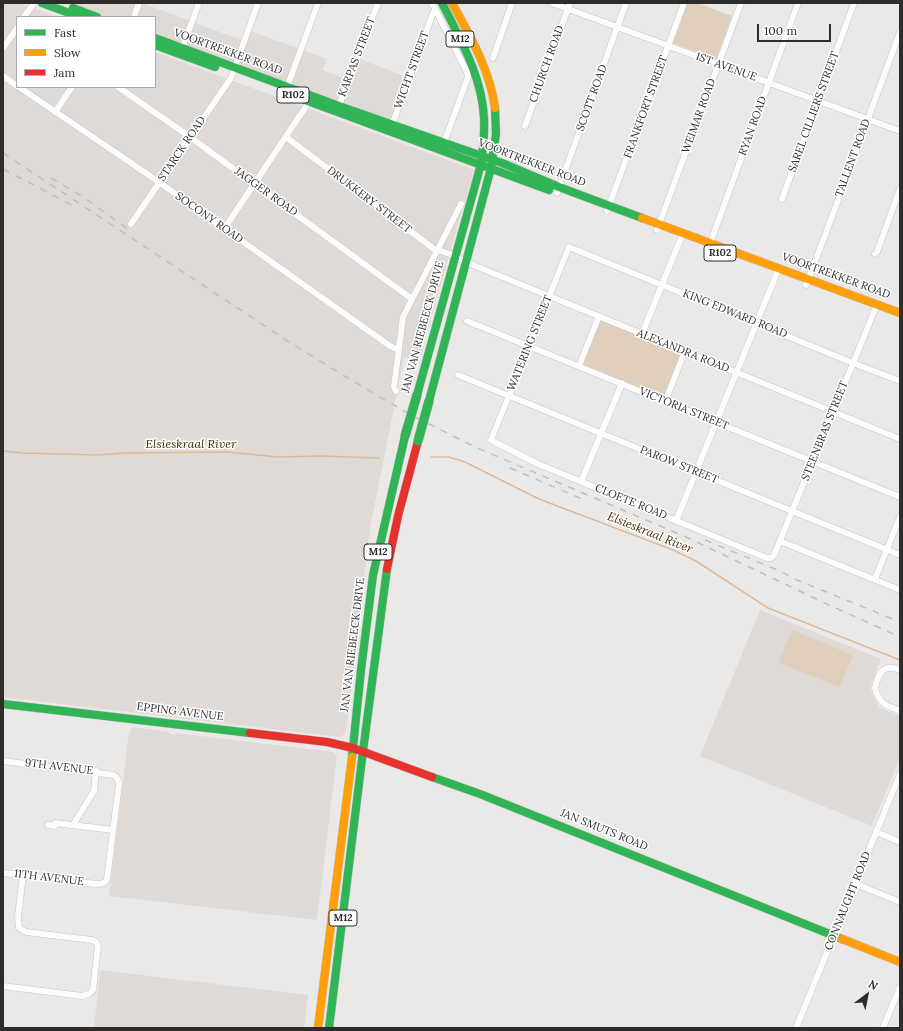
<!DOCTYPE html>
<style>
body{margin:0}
#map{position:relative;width:903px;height:1031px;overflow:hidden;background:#ebe9e8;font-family:Lora,serif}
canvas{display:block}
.frame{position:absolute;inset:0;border:4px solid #2e2d2c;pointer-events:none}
.legend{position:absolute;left:16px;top:16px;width:140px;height:72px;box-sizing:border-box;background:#fff;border:1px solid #ababab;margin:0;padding:5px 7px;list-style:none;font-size:12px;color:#2e2d2c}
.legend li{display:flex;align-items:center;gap:8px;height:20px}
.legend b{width:20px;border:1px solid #ababab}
.north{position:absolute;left:847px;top:975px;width:40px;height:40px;-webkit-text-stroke:3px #fff;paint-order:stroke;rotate:32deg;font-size:11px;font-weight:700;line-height:16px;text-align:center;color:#2e2d2c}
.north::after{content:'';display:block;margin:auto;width:14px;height:18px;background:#2e2d2c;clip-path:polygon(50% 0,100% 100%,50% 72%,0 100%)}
.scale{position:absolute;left:757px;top:24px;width:74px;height:18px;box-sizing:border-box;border:2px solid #2e2d2c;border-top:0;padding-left:5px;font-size:12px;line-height:14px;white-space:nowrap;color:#2e2d2c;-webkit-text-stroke:3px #fff;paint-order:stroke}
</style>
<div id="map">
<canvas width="903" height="1031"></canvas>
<div class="frame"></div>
<ul class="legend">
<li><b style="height:5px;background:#30b455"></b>Fast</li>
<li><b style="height:5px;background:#ff9f0a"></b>Slow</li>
<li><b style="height:5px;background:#e5322d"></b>Jam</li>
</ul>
<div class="north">N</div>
<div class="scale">100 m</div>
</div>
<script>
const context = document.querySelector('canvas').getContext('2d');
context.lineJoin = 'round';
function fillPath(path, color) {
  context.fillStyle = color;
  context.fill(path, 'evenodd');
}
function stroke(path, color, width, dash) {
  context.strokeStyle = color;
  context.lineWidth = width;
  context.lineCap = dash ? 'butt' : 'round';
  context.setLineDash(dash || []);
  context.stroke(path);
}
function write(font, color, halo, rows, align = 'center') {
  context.font = font + ' Lora,serif';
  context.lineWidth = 3;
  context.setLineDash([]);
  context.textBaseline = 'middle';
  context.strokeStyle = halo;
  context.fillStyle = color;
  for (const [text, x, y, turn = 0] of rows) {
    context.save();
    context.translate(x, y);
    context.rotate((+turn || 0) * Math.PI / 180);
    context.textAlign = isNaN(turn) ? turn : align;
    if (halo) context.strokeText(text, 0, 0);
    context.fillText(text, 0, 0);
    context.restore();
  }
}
fillPath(new Path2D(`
 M3,3h16l39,14h-41v70h138v-35l319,118 -57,196 -13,-9 -34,171 -24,205 -6,4 -337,-40z
 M63,3h79l102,38 4,-11 79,29 -4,11 25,10 9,-22 52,20 -17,46 -237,-87v-20h-54z
 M760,610l121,49 -11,29 8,19 22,9v42l-28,68 -172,-70z
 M133,727l36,5 1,2 5,1 1,-2 157,19 4,4 -20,164 -208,-24 20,-164z
 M100,970l208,25 -4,33h-210z`), '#e0dad6');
fillPath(new Path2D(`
 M687,3h10l35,13 -16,44 -43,-17z
 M601,320l79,32 1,1 -17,43 -2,1 -78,-32 -1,-2 17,-42z
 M792,630l61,25 -13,32 -61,-24z`), '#e1cfbe');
stroke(new Path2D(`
 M3,451l19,2 75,2 28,-2 104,-1 48,5 44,-1 58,2
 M431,457h18l16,5 74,37 134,51 23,11 72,47 132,52`), '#dabb9c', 1.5);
const street = new Path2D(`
 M432,3l35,69 1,5 -24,66
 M552,3l348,128
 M24,17l10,-14
 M134,17l5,-14
 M3,48l14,-20
 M181,51l18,-48
 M493,58l19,-55
 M3,76l14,10
 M19,87l137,93 234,166 9,4
 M118,87l72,50 222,162
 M286,90l32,-87
 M338,108l40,-105
 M55,112l17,-25
 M525,126l45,-123
 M391,128l42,-115 3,-2
 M286,137l148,112 16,5 23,11 427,174
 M557,193l69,-190
 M782,199l72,-196
 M607,211l77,-208
 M131,224l100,-146 27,-75
 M224,229l87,-130
 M657,230l84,-227
 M708,249l90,-246
 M875,254l2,-2 23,-63
 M806,285l21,-55 73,-198
 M877,304c-12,31 -25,62 -38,93 -22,52 -43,105 -65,158l-3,3h-4l-229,-94 -47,-24 78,-193 284,116 47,18
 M467,321l433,176
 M642,334l41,-101
 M579,366l20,-50
 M458,375l442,180
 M396,391l-2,-4 9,-70 58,-113
 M665,402l20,-51
 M581,482l41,-99
 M676,521l103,-253
 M780,541l120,49
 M875,579l25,-62
 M900,670c-16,-7 -22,3 -25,18 4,16 11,17 25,23
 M3,761l111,14 3,3 2,6 -12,95c-2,5 -6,5 -11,5l-93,-11
 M48,825l7,1v-3l58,7
 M73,825l21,-34 2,-20
 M876,832l24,10
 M856,884l44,18
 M3,986l79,10 7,-2 4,-4 5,-44 -2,-4 -4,-2 -66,-8 -7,-4 -1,-11 5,-42
 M796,1028l104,-254
 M883,1028l17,-41`);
const fast = new Path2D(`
 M42,3l38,14
 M73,8l24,9
 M155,38l184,68 163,57 57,24 83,31
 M155,45l60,22
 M286,93l263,97
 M417,395l64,-231c2,-15 4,-31 3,-46 -2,-42 -24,-79 -42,-115
 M429,401l62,-233 5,-34 -1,-26
 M3,704l247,29
 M352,757l9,-87 12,-95 32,-139
 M432,777l48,17 362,145
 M329,1028l34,-277 24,-182`);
const slow = new Path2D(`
 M452,3c18,33 38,67 43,105
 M642,218l258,95
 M842,939l58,23
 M318,1028l34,-271`);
const jam = new Path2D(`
 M387,569l11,-53 20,-75
 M250,733l77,9 26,6 79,29`);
stroke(street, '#c6c4c3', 7);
stroke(fast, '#c6c4c3', 9);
stroke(slow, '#c6c4c3', 9);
stroke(jam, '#c6c4c3', 9);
stroke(street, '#fcfcfc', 6);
stroke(fast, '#30b455', 8);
stroke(slow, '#ff9f0a', 8);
stroke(jam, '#e5322d', 8);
stroke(new Path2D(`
 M3,153l283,187 60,37 65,38 64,32 211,90 143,68 71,32
 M3,169l69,36
 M51,178l29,17 51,36
 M510,468l72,31
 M705,540l77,32 15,8 103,42`), '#c0bfbf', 1.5, [7, 7]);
const fastBridge = new Path2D(`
 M405,436l12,-41
 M418,441l11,-40`);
stroke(fastBridge, '#c1bab4', 10, []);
stroke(fastBridge, '#30b455', 9);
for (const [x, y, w] of [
 [460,39,28],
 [293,95,32],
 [720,253,32],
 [378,552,28],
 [343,918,28]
]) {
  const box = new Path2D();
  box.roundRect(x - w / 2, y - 8, w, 16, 3);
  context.fillStyle = '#fff';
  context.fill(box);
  stroke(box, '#2e2d2c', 1);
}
write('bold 10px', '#2e2d2c', null, [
 ["M12",460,39],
 ["R102",293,95],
 ["R102",720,253],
 ["M12",378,552],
 ["M12",343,918]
]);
write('11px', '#2e2d2c', '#fff', [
 ["VOORTREKKER ROAD",228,52,20],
 ["KARPAS STREET",357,57,-69],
 ["CHURCH ROAD",547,64,-70],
 ["1ST AVENUE",726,67,20],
 ["WICHT STREET",412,70,-70],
 ["SCOTT ROAD",592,98,-70],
 ["FRANKFORT STREET",646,107,-70],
 ["SAREL CILLIERS STREET",814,112,-70],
 ["WEIMAR ROAD",699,116,-70],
 ["RYAN ROAD",753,126,-70],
 ["STARCK ROAD",182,149,-56],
 ["TALLENT ROAD",853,158,-70],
 ["VOORTREKKER ROAD",532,163,21],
 ["JAGGER ROAD",266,192,36],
 ["DRUKKERY STREET",369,200,37],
 ["SOCONY ROAD",209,218,35],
 ["VOORTREKKER ROAD",836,276,20],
 ["KING EDWARD ROAD",735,314,22],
 ["JAN VAN RIEBEECK DRIVE",423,327,-75],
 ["WATERING STREET",530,343,-68],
 ["ALEXANDRA ROAD",683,351,22],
 ["VICTORIA STREET",684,409,22],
 ["STEENBRAS STREET",825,431,-68],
 ["PAROW STREET",679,465,22],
 ["CLOETE ROAD",631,502,22],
 ["JAN VAN RIEBEECK DRIVE",353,645,-83],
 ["EPPING AVENUE",180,712,7],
 ["9TH AVENUE",59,767,7],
 ["JAN SMUTS ROAD",604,830,22],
 ["11TH AVENUE",49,878,7],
 ["CONNAUGHT ROAD",848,901,-68]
]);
write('italic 12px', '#482a07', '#fff', [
 ["Elsieskraal River",191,445],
 ["Elsieskraal River",650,533,22]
]);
</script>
